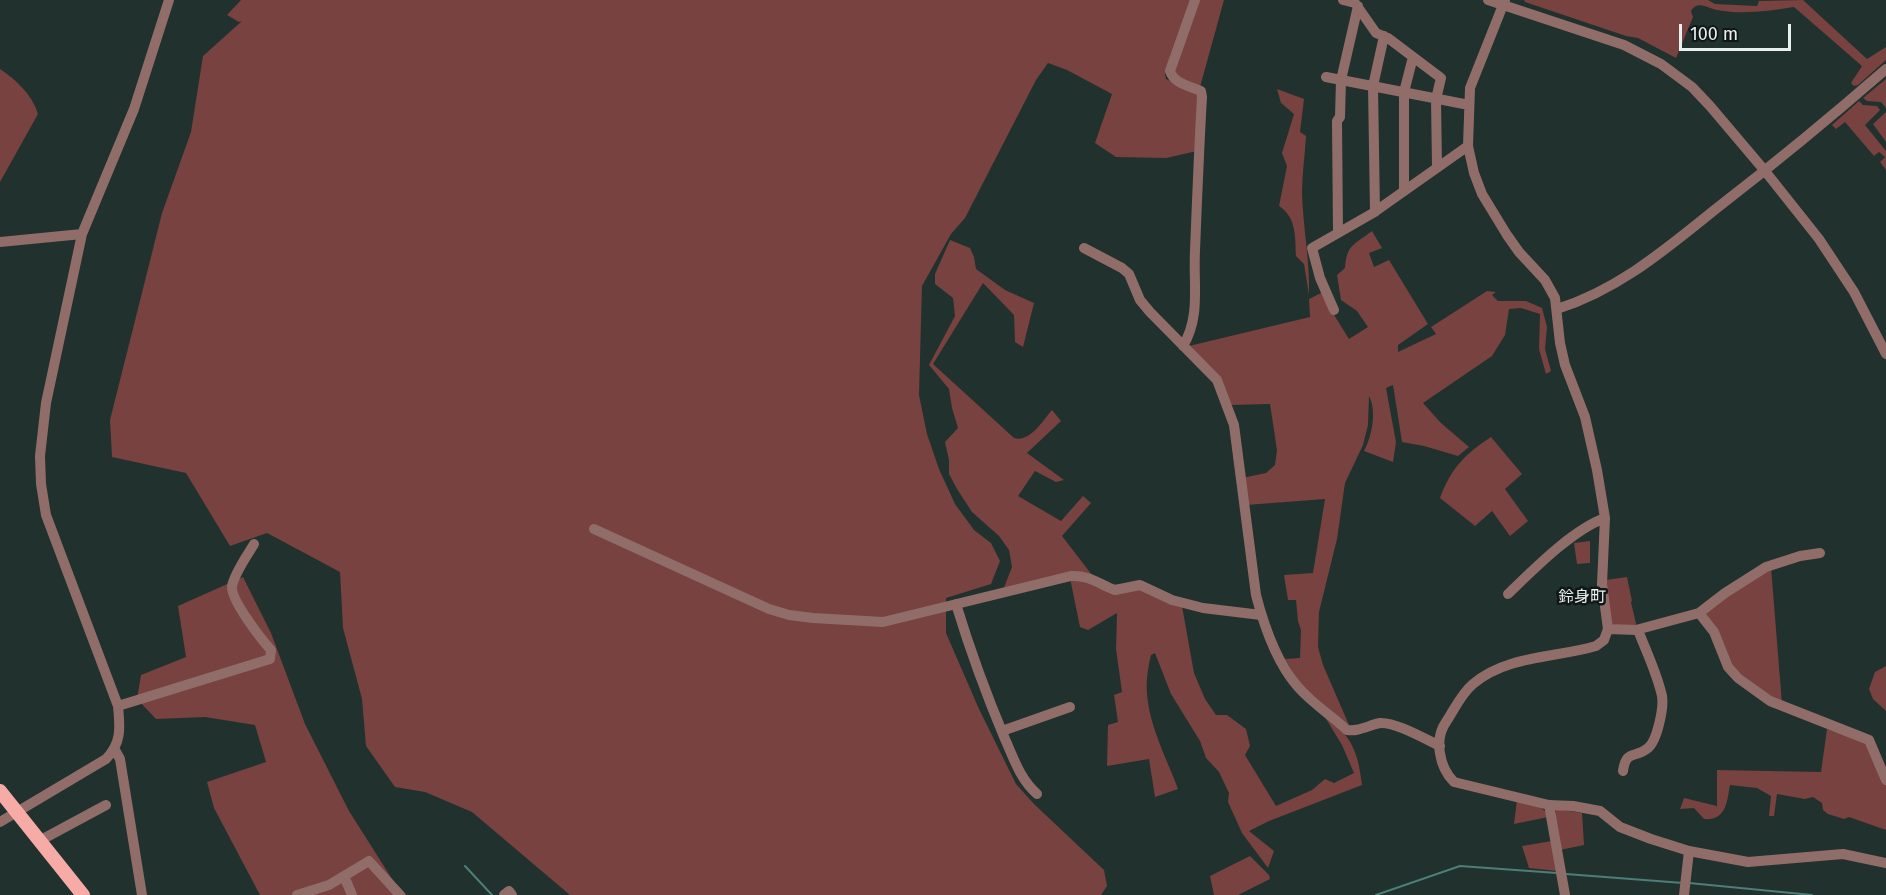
<!DOCTYPE html>
<meta charset="utf-8">
<style>
body{margin:0}
#map{position:relative;width:1886px;height:895px;overflow:hidden;background:#21312e;font-family:"Fira Sans",sans-serif}
canvas{display:block}
.scale{position:absolute;left:1679px;top:24px;width:112px;height:27px;box-sizing:border-box;border:3px solid #e6f0ee;border-top:0;padding-left:8px;font-size:18px;line-height:21px;white-space:nowrap;color:#e6f0ee;-webkit-text-stroke:4px #101716;paint-order:stroke}
</style>
<div id="map">
<canvas width="1886" height="895"></canvas>
<div class="scale">100 m</div>
</div>
<script>
const context = document.querySelector('canvas').getContext('2d');
context.lineJoin = 'round';
function fillPath(path, color) {
  context.fillStyle = color;
  context.fill(path, 'evenodd');
}
function stroke(path, color, width, dash) {
  context.strokeStyle = color;
  context.lineWidth = width;
  context.lineCap = dash ? 'butt' : 'round';
  context.setLineDash(dash || []);
  context.stroke(path);
}
function write(font, color, halo, rows, align = 'center') {
  context.font = font + ' "Fira Sans","Noto Sans JP",sans-serif';
  context.lineWidth = 5;
  context.setLineDash([]);
  context.textBaseline = 'middle';
  context.strokeStyle = halo;
  context.fillStyle = color;
  for (const [text, x, y, turn = 0] of rows) {
    context.save();
    context.translate(x, y);
    context.rotate((+turn || 0) * Math.PI / 180);
    context.textAlign = isNaN(turn) ? turn : align;
    if (halo) context.strokeText(text, 0, 0);
    context.fillText(text, 0, 0);
    context.restore();
  }
}
fillPath(new Path2D(`
 M241,0h952l-28,74 1,5 33,15 -2,57 -31,7 -50,-1 -21,-14 17,-49 -45,-24 -19,-7 -12,17 -71,138 -14,16 -29,52 -3,109 8,39 12,35 16,35 19,26 17,13 9,18 -9,23 -45,14v35l33,76 37,75 18,20 70,66 3,16 -6,9h-531l-98,-83 -47,-20 -30,-5 -29,-41 -4,-47 -19,-71 -3,-56 -73,-39 -37,13 -44,-73 -74,-16 -2,-37 52,-207 29,-81 12,-76 39,-35 -3,1 -12,-7z
 M1198,0h26l-24,87 -22,-7 -5,-12z
 M1524,0h184l7,4 42,2 2,-5 44,-1 64,59 19,-12v13l-28,25 -4,1 -3,-3 11,-17 -68,-59c-26,4 -51,8 -77,3 -10,-2 -19,-10 -26,1l2,6 -17,41 -38,-20 -12,-2 -101,-34z
 M0,69c16,11 32,25 38,45l-38,68z
 M1886,79v29l-5,-6 -14,-1 -4,-3z
 M1277,89l27,10 -4,33 6,4c-1,19 -4,38 -4,57 1,34 8,68 7,102l-5,-31 -8,-8c-1,-19 1,-38 -17,-50l8,-40 -5,-13 12,-39 -13,-11z
 M1859,101l4,4 14,1 3,4 -15,15 21,26v19l-6,-8 5,-5 -6,-5 -5,4 -29,-34 -9,7 -4,-4z
 M1886,112v30l-13,-18z
 M1372,231l10,17 -13,5 5,14 15,-7 39,64 -30,21v7l38,-18 -5,-7 56,-36 9,1 -4,3 6,6h28l16,7 5,19 -2,22 6,22 -5,3 -7,-25 1,-35 -19,-6 -12,1 -4,26 -13,21 -69,47 18,20 28,24 -11,9 -34,-10 -22,-4 -9,-57 -7,3 10,54 -3,20 -29,-11c8,-15 13,-40 5,-55l-1,29 -5,20 -18,38 -8,56 -18,73 -1,35 5,18 26,60 -49,-41 -15,-25 15,-1 1,-28 -3,-9 -2,-21h-8l-4,-25 29,-2 12,-74 -79,6 -4,-27 24,-5 9,-8 2,-15 -7,-46 -40,1 -41,-59 121,-29 -1,-18 14,-7 8,18 18,29 19,-12 -11,-16 -16,-11 -4,-25 8,-7c1,-23 10,-24 27,-37z
 M950,240l20,8 4,9 2,12 29,21 29,13 -11,44 -8,-5 -1,-27 -31,-32 -50,81 81,74c16,5 29,-18 38,-28l9,11 -34,32 37,27 -8,2 -21,-11 -17,25 43,25 22,-25 8,7 -29,33 30,39 -89,15 9,-23 -3,-17 -10,-14 -27,-24 -15,-23 -8,-15v-14l-4,-18 13,-14 -6,-20 -3,-19 -20,-24 26,-49 -2,-18 -18,-14v-10z
 M1491,437l31,37 -17,15 23,32 -18,15 -18,-25 -17,15 -35,-28c11,-30 25,-44 51,-61z
 M1590,541v22l-13,1 -3,-21z
 M1771,567l11,137 -52,-38 -25,-52 2,-5z
 M243,577l28,56 34,91 44,87 45,71 13,13h-147l-46,-87 -7,-26 59,-20 -11,-37 -50,-8 -49,2 -19,-20 4,-24 45,-18 -8,-51z
 M1627,577l5,24 -1,1 6,26 -27,-4 -4,-44z
 M1070,578l10,1 36,15 19,-7 47,19 12,67 11,26 11,16h11l19,14 4,17 -5,9 31,51 36,-16 13,-11 9,4 20,-10 -12,-28 -22,-36c29,28 37,34 42,76l-93,36 -20,10 25,20 -6,17 -26,-35 -14,-31 1,-9 -10,-21 -13,-14 -6,-17 -29,-47 -16,-41 -4,2c-3,12 -5,26 -4,38 2,33 20,66 31,96l-23,8 -6,-38 -42,7 1,-41 10,-3 -4,-27 8,-3 -6,-43 1,-36 -29,17 -8,-3z
 M1886,666v45l-13,-12 -4,-10 6,-17z
 M1827,729l37,12 22,43v46l-37,-13 -5,2 -16,-5 -5,-4 -1,-7 -9,-6 -8,2 -28,-5 -3,22h-5l2,-20 -14,-8 -27,-3c-3,17 -4,36 -26,34l-10,-11 -14,1 4,-11 33,8v-36l104,2z
 M1517,800c12,4 27,4 31,17l-34,7z
 M1557,809l25,4 2,32 -24,5 -6,-35z
 M1552,841l5,30 -28,-3 -7,-22z
 M1250,856l19,19 1,4 -32,16h-24l-4,-19z`), '#77423f');
stroke(new Path2D(`
 M465,866l27,29
 M1566,874l117,9
 M1689,883l123,12
 M1376,895l84,-29 97,7`), '#4d7e78', 2);
stroke(new Path2D(`
 M1343,0l12,3 21,30 12,5 53,40 -5,21 1,69
 M1488,0l136,45 37,19 31,23 18,19 55,65 54,68 35,53 32,62
 M1505,0l-35,88 -2,58 6,27 8,21 25,41 12,17 26,28 10,18 5,45 5,22 20,52 12,53 8,48 -3,66 6,45 -4,11 -8,6c-40,12 -89,9 -123,38 -12,10 -19,26 -27,38 -12,17 -7,45 8,60l95,23 24,1 27,5 20,16 31,12 38,12 59,11 95,-8 43,9
 M1326,77l143,28
 M1404,191v-99l9,-35
 M1375,212l-2,-126 11,-50
 M1338,233l-1,-112 3,-4 1,-37 17,-74
 M0,242l82,-8
 M1084,248l38,20 7,6 11,26 10,12 67,68 17,45 22,170c8,31 20,67 42,92 14,16 33,28 49,43 12,2 22,-5 33,-7 16,-1 45,16 60,23
 M1557,309c63,-20 110,-61 160,-101 58,-45 114,-91 169,-139
 M1334,310l-14,-32 -8,-30 61,-35 95,-67
 M1183,346c18,-30 10,-62 12,-95 2,-51 4,-103 7,-154l-1,-6c-11,-5 -27,-7 -31,-20l25,-71
 M594,529l175,80 20,6 24,3 70,4 188,-46c18,-1 28,8 44,14l25,-5 32,15 31,8 58,7
 M1508,594c25,-24 64,-64 97,-76
 M956,604c14,46 30,90 49,135 9,20 15,40 32,55
 M1699,613l15,19 14,35 10,11 32,23 99,39 17,40
 M1608,629l28,1 63,-17 26,-20 41,-26 34,-11 20,-3
 M118,706l152,-47 1,-9c-10,-11 -41,-51 -39,-64 3,-14 15,-30 22,-42
 M1002,731l68,-24
 M115,750l5,9 22,136
 M1623,771c3,-22 12,-12 25,-23 9,-7 16,-40 14,-52 -5,-23 -16,-45 -24,-66
 M1549,805l16,90
 M0,822l106,-63c16,-16 14,-32 12,-53l-72,-191 -5,-31 -1,-28 6,-53 36,-169 52,-125 35,-109
 M41,840l65,-35
 M344,876l8,19
 M297,895l32,-10 40,-24 31,34
 M504,895l5,-4 3,4
 M1684,895l5,-44`), '#916d6a', 10);
stroke(new Path2D(`
 M0,791l83,104`), '#f6aba6', 14);
write('16px', '#e6f0ee', '#101716', [
 ["鈴身町",1582,598]
]);
</script>
